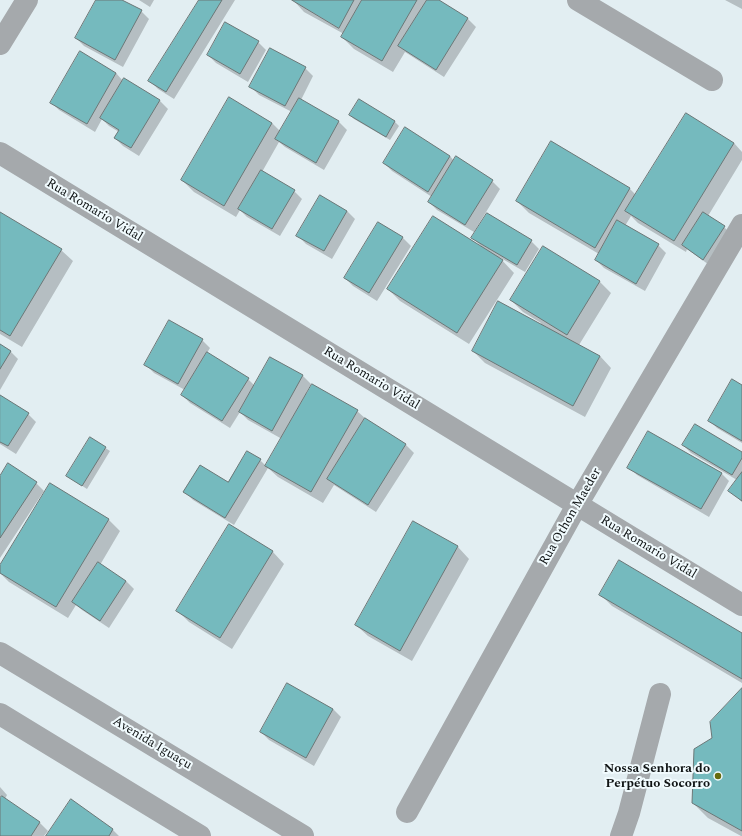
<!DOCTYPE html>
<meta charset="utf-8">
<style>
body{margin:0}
canvas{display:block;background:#e2eef2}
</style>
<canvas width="742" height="836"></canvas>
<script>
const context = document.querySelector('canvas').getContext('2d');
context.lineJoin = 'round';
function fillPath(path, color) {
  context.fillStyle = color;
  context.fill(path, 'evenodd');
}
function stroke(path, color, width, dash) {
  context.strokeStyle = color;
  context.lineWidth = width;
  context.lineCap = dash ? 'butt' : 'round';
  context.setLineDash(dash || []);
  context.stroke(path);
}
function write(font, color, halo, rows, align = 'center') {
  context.font = font + ' Spectral,serif';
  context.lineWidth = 4;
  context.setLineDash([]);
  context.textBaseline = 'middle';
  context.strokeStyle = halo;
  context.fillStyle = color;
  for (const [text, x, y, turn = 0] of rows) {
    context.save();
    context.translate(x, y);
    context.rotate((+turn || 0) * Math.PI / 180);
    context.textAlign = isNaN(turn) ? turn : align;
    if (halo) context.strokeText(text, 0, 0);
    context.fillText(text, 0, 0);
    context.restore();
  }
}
fillPath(new Path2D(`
 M97,0h23l21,11 8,8 -26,48 -39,-21 -8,-8z
 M139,0h15l-4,7z
 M200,0h35l-61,99 -16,-10 -8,-8z
 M293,0h144l31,19 8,8 -32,50 -39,-25 -12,20 -39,-23 -12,-12 2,-3 -40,-22z
 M725,0h17v9z
 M258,42l8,8 -18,32 -32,-19 -8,-8z
 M305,68l8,8 -12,24 38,22 8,8 -23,40 -39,-23 -6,-5 -17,30 32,19 8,8 -22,37 -33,-19 -7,-7 -4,7 -42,-25 -12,-12 90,-57 9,9 11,-20 -33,-17 -8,-8z
 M116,73l7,8 1,-2 36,22 8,8 -29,47 -16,-10 -8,-8 4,-6 -10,-6 -7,-7 -7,13 -36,-22 -8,-8z
 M359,100l36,22 4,4 -9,14 -36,-21 -4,-4z
 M734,143l8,9v8l-34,56 16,11 8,8 -20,32 -25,-18 -1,3 -48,-29 -7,-7 -6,10 33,19 8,8 -21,38 -41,-23 -8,-8 3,-6 -70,-41 -12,-12 112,-13 7,7z
 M450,156l4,5 38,20 8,8 -26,43 -37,-22 -8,-8 3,-5 -40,-26 -8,-8z
 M347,211l8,8 -23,40 -26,-15 -8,-8z
 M0,213l61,37 12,11 -51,86 -22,-13z
 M379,223l24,15 8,8 -34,55 -24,-15 -8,-8z
 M473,238l58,3 8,8 -14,23 -26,-15 15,16 -45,71 -69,-43 -12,-12 94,-42z
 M599,281l12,12 -32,52 21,11 11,12 -26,49 -100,-54 -12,-12 67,-26 1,-2 -18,-11 -12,-12z
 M169,321l33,19 8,8 -3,5 41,26 7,7 16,-28 32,18 8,8 -5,9 2,1 4,-8 45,25 9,8 40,26 8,8 -38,59 -42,-27 -11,18 -45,-26 -10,-9 -34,57 -41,-25 -8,-8 44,-8 31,-24 6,6 16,-27 -34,-19 -8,-8 -10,16 -40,-25 -8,-8 3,-5 -31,-17 -8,-8z
 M0,345l10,6 8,8 -18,31z
 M742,386v57l-25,-15 -8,-8z
 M0,396l28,18 8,8 -20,32 -16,-10z
 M90,438l20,13 -23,38 -20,-13z
 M683,445l59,8v49l-12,-11 7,-11 -46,-27z
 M629,467l92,6 8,8 -20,36 -72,-42z
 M0,478l36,5 8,8 -44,67z
 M50,484l59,36 11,11 -20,34 26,16 8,8 -25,39 -27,-18 -6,-5 -8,13 -59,-36 -9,-9v-6z
 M413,522l45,25 11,12 -57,102 -44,-25 -12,-11z
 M230,526l43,26 11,12 -52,85 -43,-27 -11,-11z
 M600,594l142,40v49l-130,-77z
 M742,690v146h-1l-33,-18 -15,-15 20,-65z
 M333,709l8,8 -27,49 -45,-26 -8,-8z
 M0,787l7,8 -2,4 35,24 8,8 -4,5h-44z
 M71,801l42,29 6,6h-72z`), '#0003');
const building = new Path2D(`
 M96,0h26l20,10 -27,50 -40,-22z
 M199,0h23l-56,92 -18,-11z
 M292,0h62l-15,28z
 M362,0h55l-35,61 -41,-24z
 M427,0h12l29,18 -32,52 -38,-24z
 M225,22l34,19 -19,33 -33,-19z
 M270,48l36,19 -21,39 -36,-19z
 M80,51l36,22 -29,51 -37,-21z
 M124,78l36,22 -29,48 -17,-10 5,-8 -19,-12z
 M229,97l43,26 -48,83 -43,-26z
 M299,98l40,23 -23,42 -41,-24z
 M359,99l36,22 -9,16 -37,-22z
 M686,113l48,30 -60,98 -49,-30z
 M405,127l45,29 -22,36 -45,-29z
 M551,141l79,47 -35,60 -79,-47z
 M456,156l37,24 -28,45 -37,-23z
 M261,170l34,20 -23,39 -34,-20z
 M320,195l27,16 -23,40 -28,-15z
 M0,212l62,37 -52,87 -10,-6z
 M703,212l22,14 -22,34 -21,-15z
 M487,213l45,27 -15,25 -46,-27z
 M433,216l70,44 -46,73 -70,-44z
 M617,220l42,24 -23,40 -41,-24z
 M378,222l25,15 -34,56 -25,-15z
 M543,246l57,35 -33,54 -57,-35z
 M498,301l102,55 -27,50 -101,-55z
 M169,320l34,19 -25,45 -34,-19z
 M0,344l11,7 -11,18z
 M207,352l42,26 -27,43 -41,-26z
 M270,357l33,18 -31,56 -33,-19z
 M732,379l10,6v56l-34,-20z
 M312,384l46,26 -47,82 -46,-26z
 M0,395l29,18 -21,33 -8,-4z
 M365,418l41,26 -38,61 -41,-26z
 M695,424l47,28v6l-10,17 -50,-30z
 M648,431l74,42 -21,36 -74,-41z
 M90,437l16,10 -24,39 -16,-10z
 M247,451l14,8 -36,59 -42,-26 17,-27 28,17z
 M8,463l29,19 -37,56v-62z
 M742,472v29l-14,-10z
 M50,483l59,36 -53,88 -56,-34v-8z
 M413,521l45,25 -58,105 -45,-26z
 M229,524l44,27 -53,87 -44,-27z
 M619,560l123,73v46l-143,-84z
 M98,562l28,19 -26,40 -28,-19z
 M287,683l46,26 -27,49 -46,-26z
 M742,688v143l-50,-28 2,-54 18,-11 -2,-16z
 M2,796l38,26 -9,14h-31v-38z
 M71,799l42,30 -4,7h-63z`);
fillPath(building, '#75babe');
stroke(building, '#6b7777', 1);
stroke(new Path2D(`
 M578,0l134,80
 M0,44l27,-44
 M0,153l742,452
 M0,653l303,183
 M0,714l200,122
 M407,812l170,-307 165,-280
 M621,836l8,-23 31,-119`), '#a5a9ac', 22);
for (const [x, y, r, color] of [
 [718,776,4,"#666b0e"]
]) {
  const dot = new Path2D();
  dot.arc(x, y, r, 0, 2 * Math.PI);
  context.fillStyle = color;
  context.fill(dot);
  stroke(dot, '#f1fbfe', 1.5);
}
write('13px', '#101415', '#f1fbfe', [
 ["Rua Romario Vidal",94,211,31],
 ["Rua Romario Vidal",371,379,31],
 ["Rua Othon Maeder",571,517,-60],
 ["Rua Romario Vidal",648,548,31],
 ["Avenida Iguaçu",152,744,31]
]);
write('bold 13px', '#101415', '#f1fbfe', [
 ["Nossa Senhora do",710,769],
 ["Perpétuo Socorro",710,784]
], 'right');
</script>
